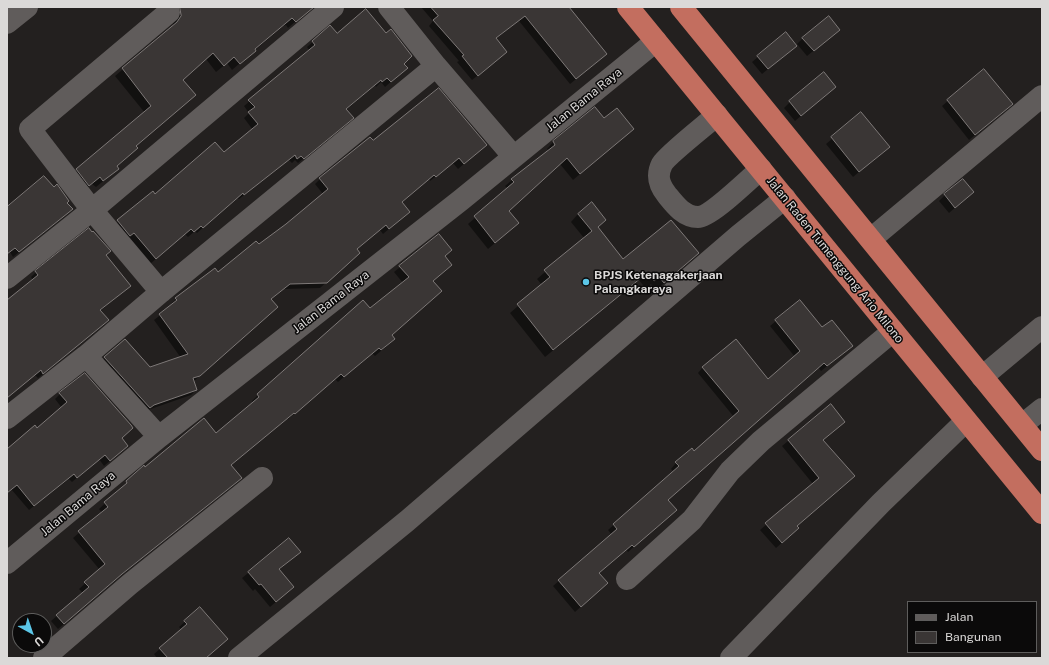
<!DOCTYPE html>
<style>
body{margin:0}
#map{position:relative;width:1049px;height:665px;overflow:hidden;background:#23201f;font-family:"Public Sans",sans-serif}
canvas{display:block}
.frame{position:absolute;inset:0;border:8px solid #dbd9d8;pointer-events:none}
.legend{position:absolute;left:907px;top:601px;width:130px;height:52px;box-sizing:border-box;background:#0b0a0a;border:1px solid #5e5d5c;margin:0;padding:5px 7px;list-style:none;font-size:12px;color:#dbd9d8}
.legend li{display:flex;align-items:center;gap:8px;height:20px}
.legend b{width:20px;border:1px solid #5e5d5c}
.north{position:absolute;left:12px;top:613px;width:40px;height:40px;box-sizing:border-box;background:#0b0a0a;border:1px solid #5e5d5c;border-radius:50%;rotate:140deg;font-size:11px;font-weight:700;line-height:16px;text-align:center;color:#dbd9d8}
.north::after{content:'';display:block;margin:auto;width:14px;height:18px;background:#5cc7e8;clip-path:polygon(50% 0,100% 100%,50% 72%,0 100%)}
</style>
<div id="map">
<canvas width="1049" height="665"></canvas>
<div class="frame"></div>
<ul class="legend">
<li><b style="height:5px;background:#605c5b"></b>Jalan</li>
<li><b style="height:11px;background:#3a3635"></b>Bangunan</li>
</ul>
<div class="north">U</div>
</div>
<script>
const context = document.querySelector('canvas').getContext('2d');
context.lineJoin = 'round';
function fillPath(path, color) {
  context.fillStyle = color;
  context.fill(path, 'evenodd');
}
function stroke(path, color, width, dash) {
  context.strokeStyle = color;
  context.lineWidth = width;
  context.lineCap = dash ? 'butt' : 'round';
  context.setLineDash(dash || []);
  context.stroke(path);
}
function write(font, color, halo, rows, align = 'center') {
  context.font = font + ' "Public Sans",sans-serif';
  context.lineWidth = 3;
  context.setLineDash([]);
  context.textBaseline = 'middle';
  context.strokeStyle = halo;
  context.fillStyle = color;
  for (const [text, x, y, turn = 0] of rows) {
    context.save();
    context.translate(x, y);
    context.rotate((+turn || 0) * Math.PI / 180);
    context.textAlign = isNaN(turn) ? turn : align;
    if (halo) context.strokeText(text, 0, 0);
    context.fillText(text, 0, 0);
    context.restore();
  }
}
fillPath(new Path2D(`
 M164,7h148l-24,21 -2,-3 -3,1 -51,44 -5,-7 -11,9 -10,-13 -24,21 -47,66 -19,20 2,3 -22,18 -4,-3 -10,8 -12,-16 75,-63 -30,-37 57,-49 3,-10z
 M421,7h151l-2,2 31,50 -31,25 -51,-63 -24,18 6,18 -29,23 -15,-18 2,-1 -30,-35 4,-5z
 M330,27l7,8 66,29 -2,9 -16,14 -4,-5 -5,5 -1,-2 -29,25 1,13 -49,40 -3,-3 -3,3 -3,-3 -50,39 -2,-1 -40,35 -2,-2 -7,6 -3,-3 -35,30 -38,-37 40,-35 3,3 69,-41 29,-24 -9,-12 5,-5 -5,-7 66,-55 -3,-4z
 M833,35l-26,21 -10,-12 6,-6z
 M790,51l-28,23 -10,-12 6,-5z
 M984,70l22,39 -37,31 -27,-34z
 M835,87l-40,34 -11,-13 6,-6z
 M595,108l9,11 29,10 -60,51 -13,-16 -52,47 3,18 -23,20 -20,-25 40,-35 -3,-3 7,-6 37,-29 -2,-2 6,-7z
 M861,114l28,33 -36,30 -27,-33z
 M373,142l107,8 -22,19 -5,-6 -23,18 -1,-2 -28,23 2,15 -20,17 -3,-4 -24,19 -2,9 -34,30 -36,1 -14,11 1,13 -77,68 2,9 -5,5 -43,15 -49,-47 26,-23 25,28 31,-10 -27,-38 18,-14 -1,-2 5,-5 42,-25 68,-49 37,-31 -8,-10 5,-5z
 M973,192l-24,21 -10,-12 6,-6z
 M66,203l5,6 -5,5 -53,43 -3,-5 -3,2v-47z
 M578,214l19,14 26,32 67,1 -34,29 -5,-6 -5,5 -7,-9 -94,77 -35,-44 32,-28 -5,-6 47,-41 -13,-16z
 M439,236l5,21 7,8 -18,16 -42,54 -3,10 -13,11 -3,-3 -34,29 -3,-3 -47,40 -1,-1 -57,48 4,18 -119,96 -57,49 -7,-8 32,-28 -4,-4 21,-19 -27,-32 29,-25 -3,-4 45,-42 1,1 71,-34 37,-31 -1,-2 6,-6 145,-112 -9,-11z
 M105,255l25,31 -30,25 2,14 -64,53 -3,-3 -28,22v-96l26,-21 -2,-3 5,-5z
 M776,321l46,8 30,17 -31,25 -3,-4 -151,133 3,15 -42,37 -2,-3 -28,24 9,10 -32,29 -22,-26 59,-51 -4,-5 66,-58 -3,-3 5,-6 15,-14 3,3 40,-35 -36,-44 5,-6 65,14 27,-24 -25,-31z
 M60,394l61,45 6,7 -23,20 -5,-7 -27,23 -3,-3 -40,31 -18,-21 -4,4v-43l30,-21 25,-21 -7,-9z
 M831,406l-9,34 31,36 -57,50 -4,8 -16,14 -16,-18 53,-46 -31,-38z
 M289,540l10,12 -20,18 14,17 -23,20 -15,-18 -2,2 -11,-13z
 M200,608l6,50h-49l-3,-4 28,-24 -3,-3z`), '#0007');
const building = new Path2D(`
 M180,7h134l-18,15 -4,-4 -37,31 1,2 -16,13 -6,-7 -10,9 -11,-13 -30,27 13,15 -60,51 2,2 -21,18 2,3 -16,12 -3,-4 -11,9 -13,-17 75,-63 -29,-38 55,-46 4,-6z
 M431,7h138l38,47 -31,25 -51,-63 -29,22 11,14 -29,24 -16,-20 2,-1 -31,-35 5,-4z
 M366,9l20,24 5,-4 21,27 -8,8 4,4 -17,14 -4,-4 -5,4 -1,-2 -35,29 8,9 -50,41 -3,-3 -4,3 -2,-4 -51,40 -1,-2 -40,35 -2,-2 -7,6 -3,-3 -35,30 -22,-26 -4,3 -13,-16 36,-29 2,3 60,-52 9,10 34,-28 -10,-12 7,-5 -7,-7 67,-55 -3,-4 18,-16 7,8z
 M829,16l11,14 -26,21 -12,-13z
 M786,32l11,14 -29,23 -11,-13z
 M984,69l29,35 -38,31 -28,-35z
 M824,72l12,15 -35,29 -12,-15z
 M439,88l48,57 -23,19 -5,-6 -23,19 -2,-2 -32,27 8,10 -21,17 -3,-4 -29,24 3,4 -33,30 -37,1 -19,15 7,8 -78,69 -7,2 4,12 -43,15 -4,3 -46,-51 21,-18 25,28 38,-13 -29,-40 18,-14 -2,-2 40,-30 3,4 38,-31 3,3 27,-20 42,-35 -9,-11 51,-41 3,3z
 M595,107l9,11 13,-10 17,21 -54,45 -13,-16 -58,53 10,12 -24,20 -21,-27 40,-34 -3,-3 44,-34 -2,-4z
 M861,112l29,35 -31,25 -28,-35z
 M44,176l10,11 3,-3 12,17 -2,2 6,6 -54,43 -4,-4 -8,6v-47z
 M963,179l11,13 -19,16 -11,-14z
 M592,202l14,18 -8,7 25,32 48,-39 28,33 -35,30 -5,-6 -5,4 -7,-8 -94,77 -36,-46 33,-27 -6,-7 48,-39 -14,-17z
 M89,228l3,4 1,-1 18,20 -5,4 25,31 -31,24 9,10 -66,54 -2,-4 -34,28v-98l31,-25 -3,-4z
 M439,234l13,16 -7,6 7,9 -19,16 9,10 -50,44 3,4 -14,11 -2,-2 -35,29 -3,-3 -46,40 -1,-1 -63,52 11,13 -120,96 -58,50 -8,-9 33,-28 -5,-5 21,-18 -27,-33 30,-24 -4,-5 23,-19 -1,-2 18,-16 1,2 59,-49 12,15 43,-36 -2,-3 106,-94 7,8 39,-31 -10,-11z
 M800,300l22,27 10,-7 21,26 -26,20 -3,-3 -156,137 9,10 -43,37 -2,-2 -33,28 9,10 -27,24 -23,-27 59,-51 -4,-5 66,-58 -4,-4 17,-14 2,3 45,-40 -37,-44 34,-28 32,40 32,-28 -25,-31z
 M85,373l46,52 2,3 -11,10 6,8 -18,15 -5,-6 -28,23 -3,-4 -40,32 -17,-21 -10,8v-44l28,-24 2,3 30,-26 -8,-9z
 M831,404l14,18 -22,18 32,36 -58,50 2,2 -17,15 -17,-20 54,-45 -31,-38z
 M289,538l12,14 -22,17 15,18 -18,15 -15,-18 -2,1 -11,-13z
 M200,607l28,32 -22,19h-38l-9,-10 28,-24 -3,-3z`);
fillPath(building, '#3a3635');
stroke(building, '#7e7978', 1);
stroke(new Path2D(`
 M389,7l47,59 78,91
 M7,23l20,-16
 M717,115c-10,9 -50,40 -55,49 -6,12 -3,21 5,31 8,10 17,22 31,22 13,0 52,-39 63,-48
 M871,239l171,-143
 M7,278l85,-68 241,-203
 M161,292l-69,-82 -62,-81 139,-117
 M86,356l73,81
 M982,377l60,-50
 M7,418l79,-62 75,-64 275,-226
 M1022,425l20,-16
 M7,563l152,-126 302,-237 195,-159
 M627,579l65,-59 38,-49 31,-30 132,-110
 M44,658l86,-74 132,-106
 M239,658l168,-137 331,-285 47,-38
 M731,658l150,-155 85,-82`), '#605c5b', 22);
stroke(new Path2D(`
 M628,7l414,506
 M681,7l361,443`), '#c36e5f', 22);
for (const [x, y, r, color] of [
 [586,282,4,"#5cc7e8"]
]) {
  const dot = new Path2D();
  dot.arc(x, y, r, 0, 2 * Math.PI);
  context.fillStyle = color;
  context.fill(dot);
  stroke(dot, '#0b0a0a', 1.5);
}
write('12px', '#dbd9d8', '#0b0a0a', [
 ["Jalan Bama Raya",584,100,-39],
 ["Jalan Raden Tumenggung Ario Milono",835,260,51],
 ["Jalan Bama Raya",331,302,-38],
 ["Jalan Bama Raya",78,504,-40]
]);
write('bold 12px', '#dbd9d8', '#0b0a0a', [
 ["BPJS Ketenagakerjaan",594,275],
 ["Palangkaraya",594,289]
], 'left');
</script>
